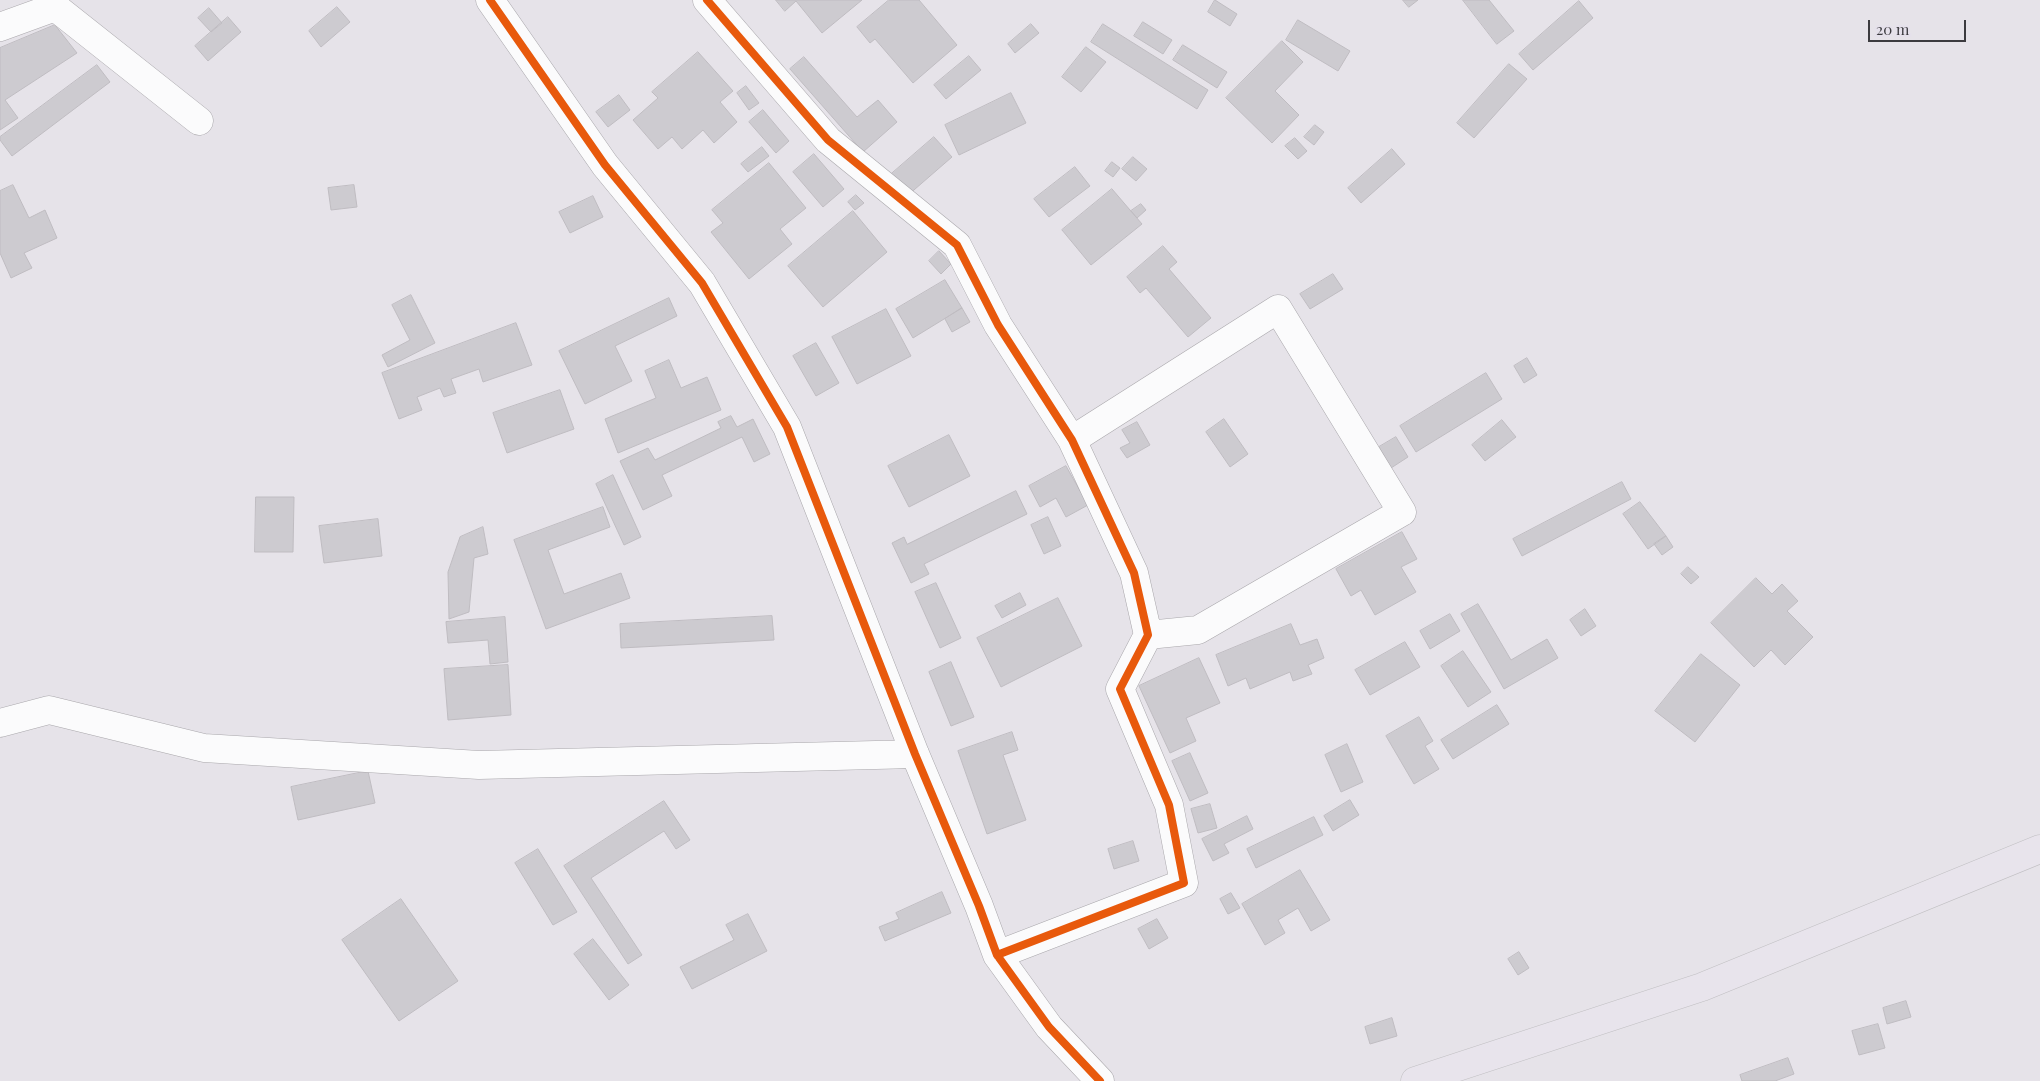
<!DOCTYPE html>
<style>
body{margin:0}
#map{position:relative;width:2040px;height:1081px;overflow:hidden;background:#e6e3e9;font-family:"Playfair Display",serif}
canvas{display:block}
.scale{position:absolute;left:1868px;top:20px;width:98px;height:22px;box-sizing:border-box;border:2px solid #3c3b3f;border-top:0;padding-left:6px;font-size:15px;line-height:18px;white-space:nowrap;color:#3c3b3f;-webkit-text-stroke:4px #e5e1eb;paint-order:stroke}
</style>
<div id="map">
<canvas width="2040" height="1081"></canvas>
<div class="scale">20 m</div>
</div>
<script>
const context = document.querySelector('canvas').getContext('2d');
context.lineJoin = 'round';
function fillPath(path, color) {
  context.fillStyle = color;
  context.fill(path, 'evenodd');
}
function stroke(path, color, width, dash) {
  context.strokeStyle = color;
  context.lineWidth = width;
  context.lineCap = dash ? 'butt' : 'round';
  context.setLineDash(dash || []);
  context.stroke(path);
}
const building = new Path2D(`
 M776,0h86l-40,33 -26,-32 -11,10z
 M889,0h30l38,45 -44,38 -38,-44 -5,4 -13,-16z
 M1215,0l22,14 -7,12 -22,-14z
 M1403,0h15l-9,7z
 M1463,0h26l25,31 -17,13z
 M1579,1l14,17 -60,52 -14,-16z
 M337,7l13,15 -29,25 -12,-16z
 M209,8l13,15 -11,9 -13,-14z
 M228,17l13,15 -33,29 -13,-15z
 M1298,20l52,31 -12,20 -52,-31z
 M1143,22l29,18 -9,14 -29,-18z
 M1031,24l8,9 -24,20 -7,-9z
 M1103,24l105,66 -11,19 -106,-67z
 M55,25l22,28 -72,47 13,18 -18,12v-82z
 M1282,41l21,21 -28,29 24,24 -27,28 -46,-45z
 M1183,45l44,27 -10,16 -44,-28z
 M1086,47l20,15 -25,30 -19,-15z
 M698,52l35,39 -13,11 17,20 -23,21 -11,-13 -21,19 -10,-12 -14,12 -25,-29 25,-22 -6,-6z
 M969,56l12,14 -35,29 -12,-14z
 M804,57l53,60 21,-17 19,22 -34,30 -73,-83z
 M1509,64l18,15 -53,59 -17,-15z
 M97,65l13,17 -98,74 -12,-16v-3z
 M746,86l13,17 -10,7 -12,-17z
 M1011,93l15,30 -67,32 -14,-30z
 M619,95l11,15 -22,17 -12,-15z
 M763,110l26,31 -13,12 -27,-31z
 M1315,125l9,7 -10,13 -10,-8z
 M934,137l18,20 -45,39 -18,-20z
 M1295,138l12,13 -9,8 -13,-13z
 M762,147l7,9 -21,16 -7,-8z
 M1392,149l13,15 -44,39 -13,-15z
 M814,154l30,35 -21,18 -30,-35z
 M1133,157l14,12 -11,12 -14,-12z
 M1112,162l8,6 -7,9 -8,-6z
 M769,163l37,45 -26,21 12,15 -43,35 -38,-47 12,-9 -11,-13z
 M1075,167l15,19 -41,31 -15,-18z
 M13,185l16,33 16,-8 12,28 -33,15 8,15 -21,10 -11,-25v-62z
 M354,185l3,22 -26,3 -3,-22z
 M1112,189l30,35 -51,41 -29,-35z
 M856,195l8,8 -9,7 -7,-8z
 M593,196l10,21 -33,16 -11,-21z
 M1141,204l5,6 -9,8 -6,-7z
 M853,211l34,41 -64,55 -35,-41z
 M1163,246l14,16 -8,7 42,49 -23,19 -42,-49 -6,5 -13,-16z
 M939,251l12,13 -10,10 -12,-13z
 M1333,274l10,15 -33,20 -10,-15z
 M945,280l17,28 -49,30 -17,-29z
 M411,295l24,48 -47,24 -6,-12 28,-15 -18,-35z
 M669,298l8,18 -62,30 17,35 -47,23 -26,-53z
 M962,308l8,14 -18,10 -7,-13z
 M886,309l25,47 -54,28 -25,-47z
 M516,323l16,42 -49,17 -4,-13 -28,10 5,14 -12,4 -4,-9 -23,9 5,13 -23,9 -17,-46z
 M816,343l23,40 -23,13 -23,-40z
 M1527,358l10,17 -13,8 -10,-17z
 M669,360l12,28 26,-11 14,33 -103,43 -13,-34 51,-21 -11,-27z
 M1486,373l16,26 -86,53 -16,-26z
 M560,390l14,39 -67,24 -14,-40z
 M731,416l6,11 16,-8 17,35 -16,8 -12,-25 -80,38 10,21 -29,14 -23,-49 28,-13 7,12 66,-32 -3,-6z
 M1224,419l24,35 -18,13 -24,-35z
 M1502,420l14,17 -31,24 -13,-16z
 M1137,422l13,23 -23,13 -7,-10 10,-5 -8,-13z
 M949,435l21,41 -61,31 -21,-41z
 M1396,437l12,20 -17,11 -12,-21z
 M1066,466l22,39 -22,12 -10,-19 -16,9 -11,-21z
 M613,475l28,62 -17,8 -28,-61z
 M1622,482l9,17 -109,57 -9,-17z
 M1016,491l11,23 -103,50 5,10 -18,9 -19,-40 12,-6 3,7z
 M256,497h38l-1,55h-38z
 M1640,502l26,34 -18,13 -25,-35z
 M603,507l7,20 -62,23 16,44 57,-21 9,25 -84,31 -32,-89z
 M1048,517l13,29 -17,8 -13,-29z
 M378,519l4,37 -58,7 -5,-37z
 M483,527l5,27 -14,4 -5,54 -20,7 -1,-47 12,-35z
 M1402,532l15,27 -16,8 15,25 -41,23 -14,-25 -10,6 -15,-27z
 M1666,536l7,11 -11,8 -8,-11z
 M1688,567l11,10 -8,7 -10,-10z
 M1756,578l16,16 10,-10 16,17 -11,10 26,26 -28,28 -14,-15 -17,17 -43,-44z
 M936,583l25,55 -21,10 -25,-56z
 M1020,593l6,12 -24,13 -7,-12z
 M1058,598l24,48 -81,41 -24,-49z
 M1478,604l33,56 36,-21 11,19 -54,31 -43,-75z
 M1585,609l11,17 -15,10 -11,-16z
 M1450,614l10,17 -30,18 -10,-18z
 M772,616l2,24 -153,8 -1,-24z
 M505,617l3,45 -18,2 -2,-24 -40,3 -2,-21z
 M1291,624l9,21 17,-6 7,19 -16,7 4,9 -19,7 -3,-9 -40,17 -4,-11 -18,8 -12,-31z
 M1405,642l15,25 -50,28 -15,-25z
 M1463,651l28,41 -23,15 -27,-41z
 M1701,654l39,31 -45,57 -40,-31z
 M1199,658l21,45 -34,15 10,23 -26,12 -31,-67z
 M951,662l23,55 -23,9 -22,-54z
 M508,665l3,50 -63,5 -4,-51z
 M1497,705l12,19 -56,35 -12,-19z
 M1419,717l14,24 -8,5 14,23 -25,15 -28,-48z
 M1012,732l6,18 -15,5 23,65 -39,14 -29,-83z
 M1347,744l16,38 -22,10 -16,-37z
 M1190,753l18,40 -18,8 -18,-40z
 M368,771l7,32 -77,17 -7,-33z
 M1350,800l9,15 -26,16 -9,-15z
 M664,801l26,39 -14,9 -12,-18 -73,47 51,77 -14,9 -64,-98z
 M1210,804l7,24 -19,5 -7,-24z
 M1247,816l6,13 -29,15 5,9 -16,8 -11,-22z
 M1314,817l9,18 -67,33 -9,-19z
 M1133,841l6,20 -25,8 -6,-20z
 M538,849l39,63 -24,13 -38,-62z
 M1300,870l30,50 -19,11 -13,-23 -20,12 7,13 -20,12 -23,-41z
 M942,892l9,21 -66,28 -6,-14 20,-8 -3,-6z
 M1231,893l9,15 -12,6 -8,-15z
 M401,899l57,82 -59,40 -57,-81z
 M748,914l19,37 -75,38 -12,-22 54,-27 -8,-15z
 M1157,919l11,19 -19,11 -11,-20z
 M593,939l36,46 -20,15 -35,-46z
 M1519,952l10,16 -11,7 -10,-16z
 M1906,1001l5,16 -24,7 -4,-16z
 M1392,1018l5,18 -27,8 -5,-17z
 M1878,1024l7,24 -26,7 -7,-24z
 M1788,1058l6,16 -19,7h-33l-2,-6z`);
fillPath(building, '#cdcbd0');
stroke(building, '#bfbcc1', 1);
const street = new Path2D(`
 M490,0l115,165 97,118 85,144 128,327 64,152 18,49 52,72 51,54
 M707,0l121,140 129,105 41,80 74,115 62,133 14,62 -28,54 49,116 15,78 -187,72
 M0,27l55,-20 144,114
 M1072,440l206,-131 124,203 -204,118 -50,5
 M0,723l49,-13 155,38 275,17 436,-11`);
const primary = new Path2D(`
 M1415,1081l287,-94 338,-138`);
stroke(street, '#a9a7ab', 29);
stroke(primary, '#c0bfc2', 29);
stroke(street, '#fbfbfc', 28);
stroke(primary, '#e8e4ec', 28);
stroke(new Path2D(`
 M490,0l115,165 97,118 85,144 128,327 64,152 18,49 52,72 51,54
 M707,0l121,140 129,105 41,80 74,115 62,133 14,62 -28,54 49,116 15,78 -187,72`), '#e8590c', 8);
</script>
